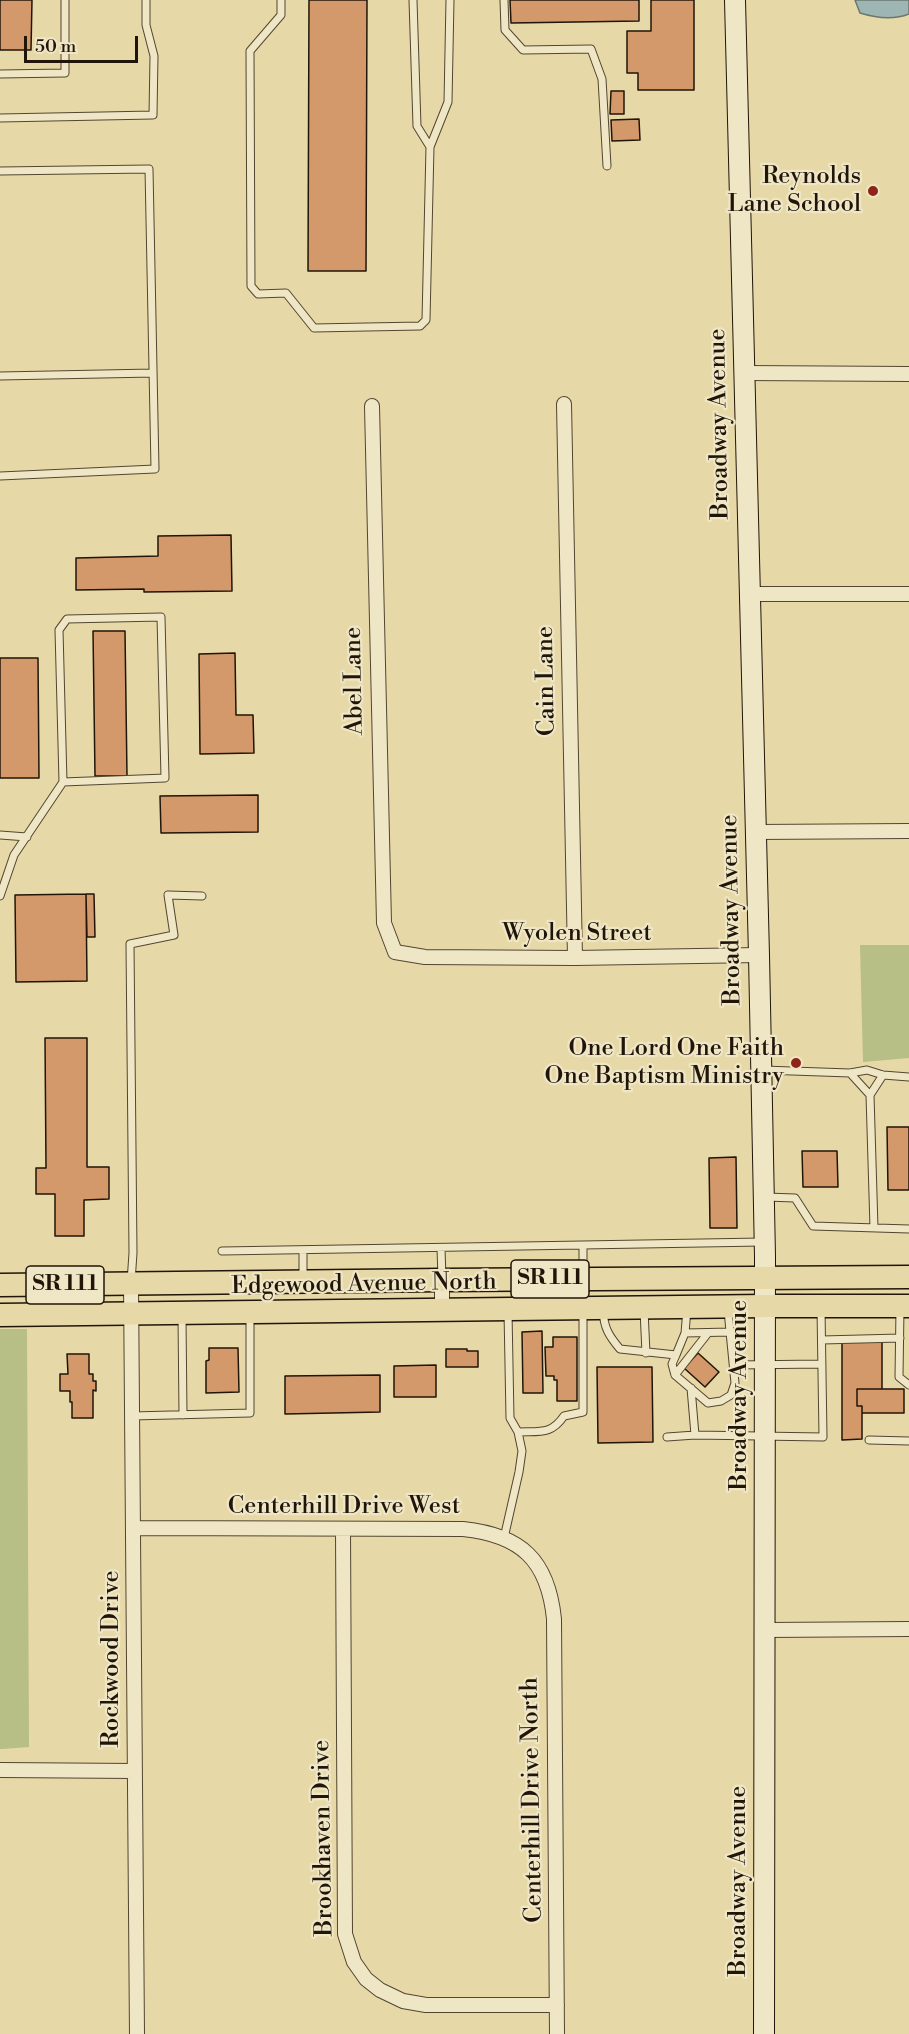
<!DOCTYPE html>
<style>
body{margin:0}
#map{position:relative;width:909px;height:2034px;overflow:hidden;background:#e7d8a8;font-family:"Libre Bodoni",serif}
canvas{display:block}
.scale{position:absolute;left:24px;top:36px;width:114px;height:27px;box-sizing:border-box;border:3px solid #201508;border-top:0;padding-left:8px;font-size:18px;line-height:21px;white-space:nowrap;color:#201508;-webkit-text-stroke:4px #efe6c6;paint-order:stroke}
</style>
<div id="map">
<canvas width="909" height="2034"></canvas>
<div class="scale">50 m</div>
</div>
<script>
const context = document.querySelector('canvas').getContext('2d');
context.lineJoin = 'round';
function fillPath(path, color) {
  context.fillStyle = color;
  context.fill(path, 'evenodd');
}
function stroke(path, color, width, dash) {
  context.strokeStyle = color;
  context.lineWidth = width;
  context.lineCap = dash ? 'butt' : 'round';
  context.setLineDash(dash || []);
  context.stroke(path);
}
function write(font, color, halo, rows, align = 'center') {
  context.font = font + ' "Libre Bodoni",serif';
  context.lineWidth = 4.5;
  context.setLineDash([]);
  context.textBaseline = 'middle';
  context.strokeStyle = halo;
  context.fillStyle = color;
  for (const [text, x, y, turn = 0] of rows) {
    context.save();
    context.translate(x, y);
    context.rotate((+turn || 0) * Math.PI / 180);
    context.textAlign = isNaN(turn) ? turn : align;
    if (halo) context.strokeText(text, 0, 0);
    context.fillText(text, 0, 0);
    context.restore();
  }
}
fillPath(new Path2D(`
 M860,945h49v113l-46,4z
 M0,1329h27l2,418 -27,2h-2z`), '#b7be86');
const water = new Path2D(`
 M855,0h54v14c-15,6 -33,4 -49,-1z`);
fillPath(water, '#9db6b4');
stroke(water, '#6b766f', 1.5);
const building = new Path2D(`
 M0,0h32l-1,50h-31z
 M309,0h58l-1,271h-58z
 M510,0h129v21l-128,2z
 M651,0h43v90h-56v-17h-11v-42h24z
 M611,91h13v23h-14z
 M639,119l1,21 -28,1 -1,-21z
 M231,535l1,56 -88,1v-3l-68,1v-32l82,-2v-20z
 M93,631h32l2,145h-32z
 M235,653l1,62h17l1,38 -54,1 -1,-100z
 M0,658h38l1,120h-39z
 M258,795v37l-97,1 -1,-37z
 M86,894h8l1,43h-8z
 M86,894l1,87 -71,1 -1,-87z
 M45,1038h42v129h22v32l-25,1v36h-29v-42h-19v-26h10z
 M887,1127h22v63h-21z
 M802,1151h35l1,36h-35z
 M736,1157l1,71h-27l-1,-70z
 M542,1331l1,62h-20l-1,-61z
 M553,1337h24v64h-20v-21h-3v-4h-8l-1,-29h8z
 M842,1340h40v49h-25v17h5v33l-20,1z
 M209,1348h29l1,44 -33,1v-32l3,-1z
 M446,1349h21v2h11v16h-32z
 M698,1353l21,19 -14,15 -21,-19z
 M67,1354h22v20h4v7h3v10l-3,-1v28h-21v-16h-2v-11h-10v-17h8z
 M436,1365v32h-42v-31z
 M597,1367h55l1,75 -55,1z
 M380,1375v37l-95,2v-38z
 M857,1389h47v24h-42v-7h-5z`);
fillPath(building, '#d4996a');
stroke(building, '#201508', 1.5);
const lane = new Path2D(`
 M281,0v15l-31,36 1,235 7,8 28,-1 28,35 106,-2 6,-6 4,-173 18,-45 2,-102
 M413,0l4,126 13,21
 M504,0l1,30 18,20 68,-1 11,30 5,87
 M0,74l65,-1v-73
 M0,118l153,-3 1,-59 -8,-31v-25
 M0,171l149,-2 6,300 -155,7
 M0,376l153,-3
 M0,835l27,2
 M0,896l14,-41 49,-73 -4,-152 8,-11 94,-2 4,161 -102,4
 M763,1070l87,3 17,-3 16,5 26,2
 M850,1073l20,22
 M766,1197l29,1 18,28 96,3
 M874,1228l-4,-133 13,-20
 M583,1245v30
 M441,1248l1,30
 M303,1250v27
 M222,1251l540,-9
 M131,1282l2,-29 -3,-309 44,-9 -6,-40 34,1
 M900,1309l-1,68 10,8
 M644,1310l2,43
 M603,1311c1,17 6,25 17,38l56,6 9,-22 2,-24
 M508,1312l2,106 8,14c22,-1 33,3 46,-16l19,-4v-100
 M182,1317l1,98
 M685,1333l45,-1 -2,-23
 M822,1340l78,-2
 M676,1355l-4,9 3,11 33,28 13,-2 10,-6 4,-12 -5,-51
 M735,1365l87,-1
 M675,1375l33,-42
 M691,1388l4,47 128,2 -2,-128
 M132,1416l118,-3v-97
 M667,1437l28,-2
 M869,1440l40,1
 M504,1538l15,-66 3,-21 -4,-19`);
const street = new Path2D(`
 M744,373l165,1
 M564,404l11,554
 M372,406l12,517 11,29 30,5 150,1 184,-3
 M750,594h159
 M756,832l153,-1
 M131,1284l6,750
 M442,1310v-30
 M134,1528l329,1c58,6 85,31 91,90l3,415
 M343,1530l2,404 9,28 12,17 14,11 23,11 23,4h131
 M766,1630l143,-1
 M0,1770l135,1`);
const secondary = new Path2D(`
 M735,0l24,955 6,302 -1,777`);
const primary = new Path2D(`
 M0,1285l442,-5 467,-3
 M0,1315l765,-9h144`);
stroke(lane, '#524630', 9);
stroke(street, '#524630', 16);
stroke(secondary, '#201508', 22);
stroke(primary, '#201508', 25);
stroke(lane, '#efe6c6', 7);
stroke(street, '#efe6c6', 14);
stroke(secondary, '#efe6c6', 20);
stroke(primary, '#e7d8a8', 22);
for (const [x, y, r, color] of [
 [873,191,6,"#8f2418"],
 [796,1063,6,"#8f2418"]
]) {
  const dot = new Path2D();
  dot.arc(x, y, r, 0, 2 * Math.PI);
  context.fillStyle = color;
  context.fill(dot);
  stroke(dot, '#efe6c6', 2);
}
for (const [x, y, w] of [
 [550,1279,78],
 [65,1285,78]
]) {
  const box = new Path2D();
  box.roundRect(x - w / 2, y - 19, w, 38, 4.5);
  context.fillStyle = '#efe6c6';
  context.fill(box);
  stroke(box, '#201508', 1.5);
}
write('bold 22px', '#201508', null, [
 ["SR 111",550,1279],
 ["SR 111",65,1285]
]);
write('24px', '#201508', '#efe6c6', [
 ["Reynolds",861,177],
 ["Lane School",861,205],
 ["One Lord One Faith",784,1049],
 ["One Baptism Ministry",784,1077]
], 'right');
write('24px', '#201508', '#efe6c6', [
 ["Broadway Avenue",720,424,-91],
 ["Abel Lane",355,681,-91],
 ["Cain Lane",547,681,-91],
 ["Broadway Avenue",732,910,-91],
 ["Wyolen Street",577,934],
 ["Edgewood Avenue North",364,1285,-1],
 ["Broadway Avenue",740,1395,-90],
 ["Centerhill Drive West",344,1507],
 ["Rockwood Drive",112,1659,-90],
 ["Centerhill Drive North",533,1800,-91],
 ["Brookhaven Drive",324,1838,-91],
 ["Broadway Avenue",739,1881,-90]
]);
</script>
